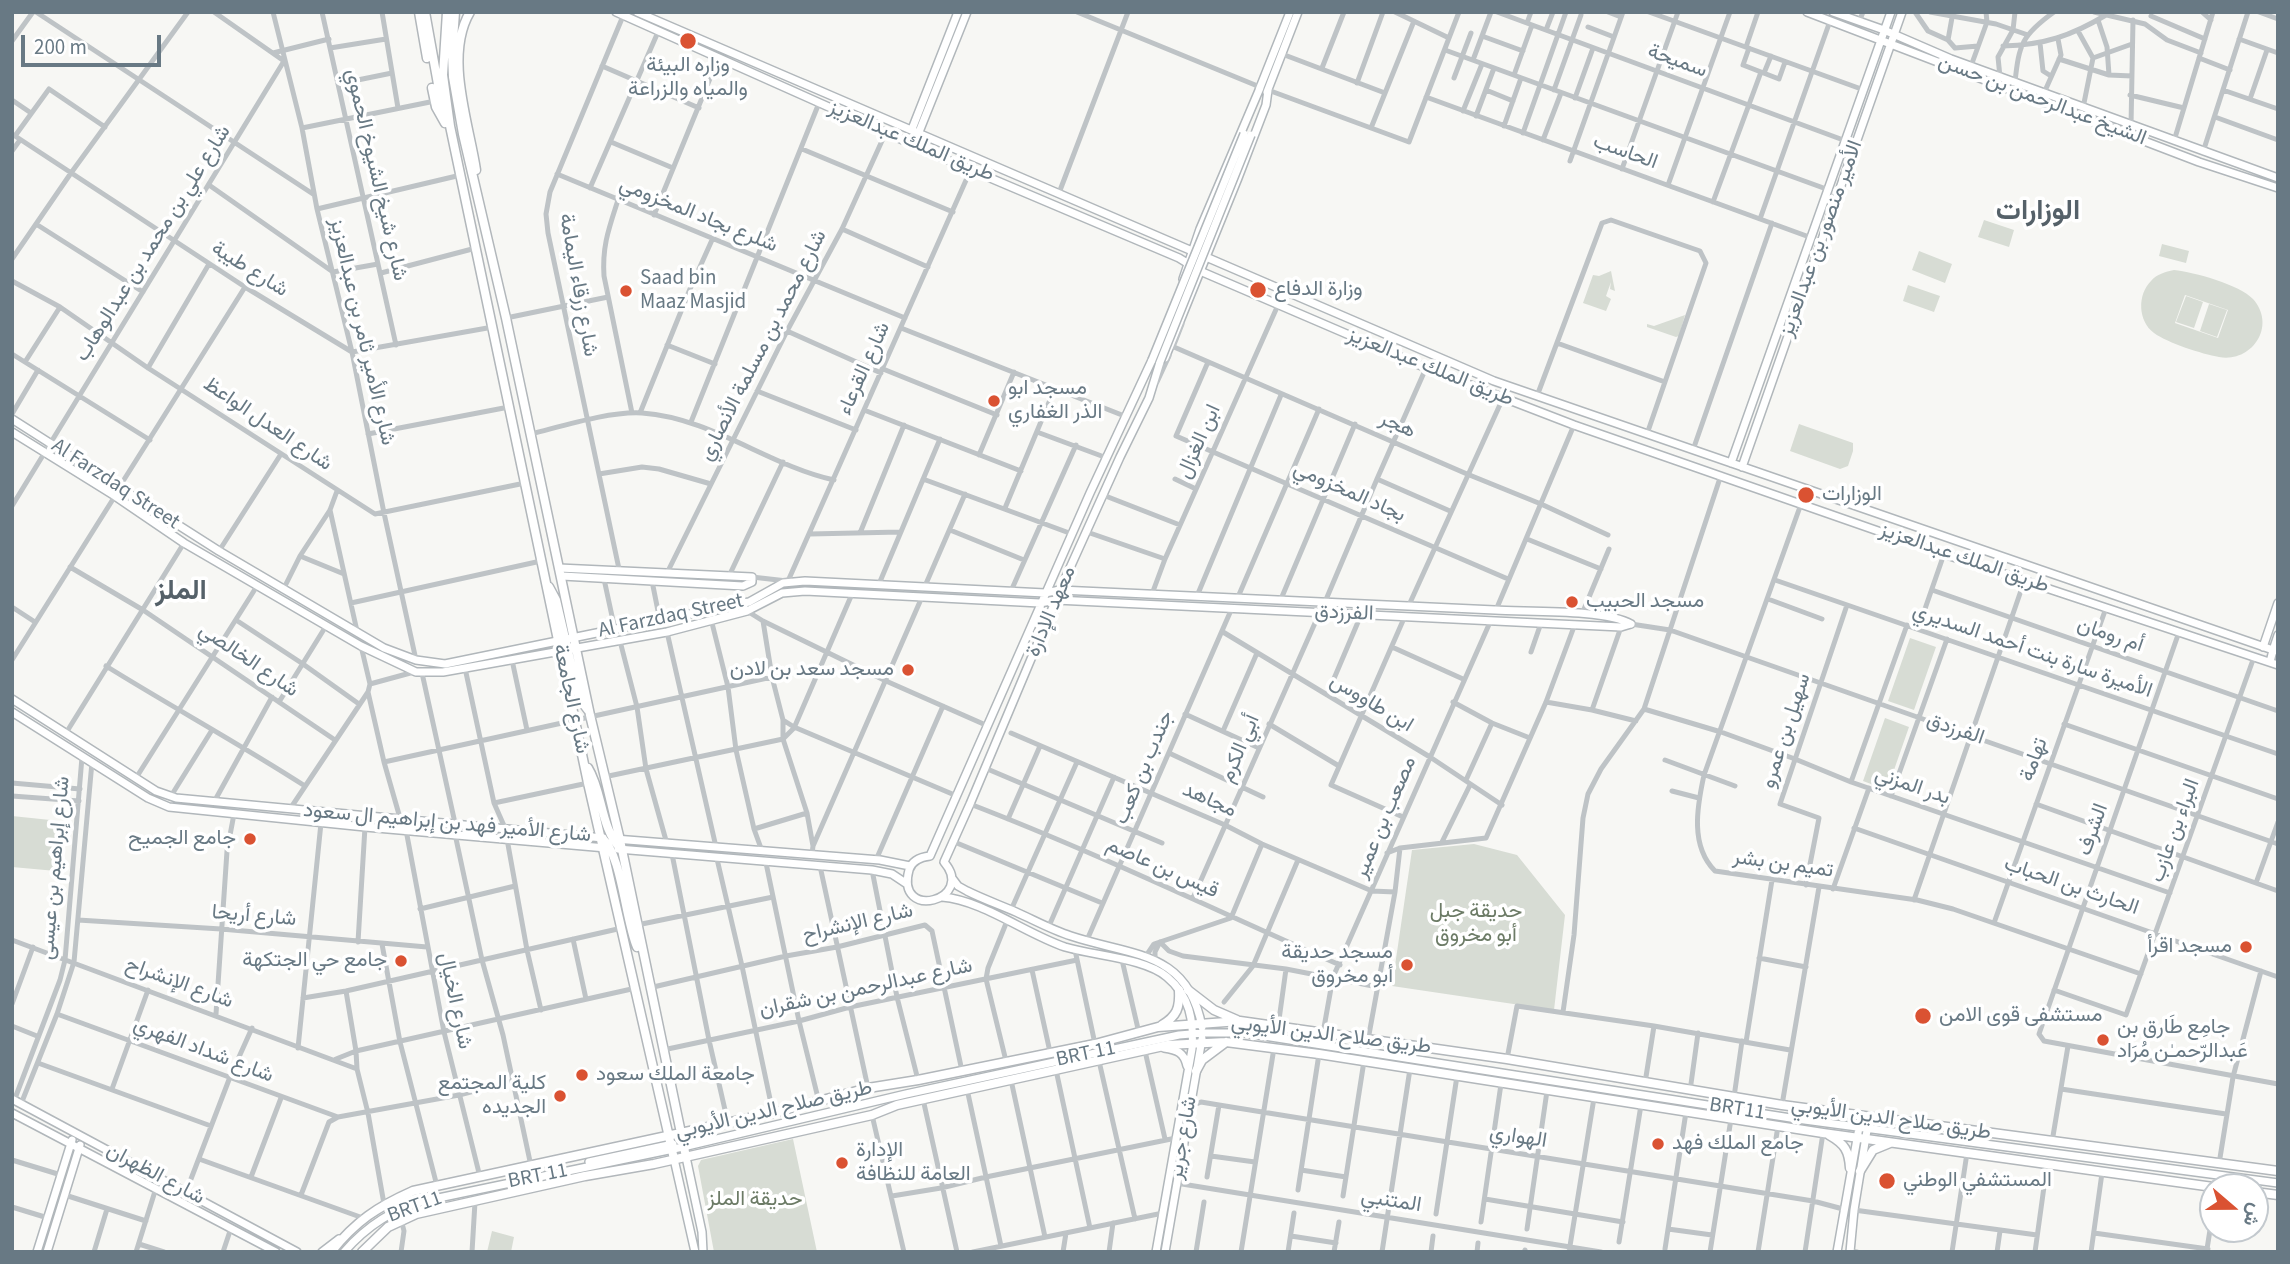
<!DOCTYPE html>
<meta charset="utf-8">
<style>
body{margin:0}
#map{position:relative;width:2290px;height:1264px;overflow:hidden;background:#f7f7f4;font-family:"Source Sans 3",Vazirmatn,sans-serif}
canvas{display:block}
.frame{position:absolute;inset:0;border:14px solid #687984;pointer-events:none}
.north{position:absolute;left:2199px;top:1173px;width:70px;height:70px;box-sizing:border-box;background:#fff;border:2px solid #c3c9ce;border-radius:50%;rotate:110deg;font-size:19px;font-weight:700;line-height:28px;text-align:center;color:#687984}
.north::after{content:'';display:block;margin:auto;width:24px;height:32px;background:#da5232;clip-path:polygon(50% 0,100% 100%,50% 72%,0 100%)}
.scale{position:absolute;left:21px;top:35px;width:140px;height:32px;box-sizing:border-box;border:4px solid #687984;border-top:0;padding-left:9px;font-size:21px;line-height:24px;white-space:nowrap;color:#687984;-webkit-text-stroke:5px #fff;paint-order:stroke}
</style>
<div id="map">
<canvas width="2290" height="1264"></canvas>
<div class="frame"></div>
<div class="north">ش</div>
<div class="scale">200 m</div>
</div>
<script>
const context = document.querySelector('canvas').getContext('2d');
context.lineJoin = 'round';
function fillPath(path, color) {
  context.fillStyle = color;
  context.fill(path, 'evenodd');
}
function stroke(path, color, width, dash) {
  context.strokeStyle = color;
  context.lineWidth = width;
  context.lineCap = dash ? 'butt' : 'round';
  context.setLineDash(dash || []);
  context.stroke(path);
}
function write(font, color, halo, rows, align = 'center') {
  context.font = font + ' "Source Sans 3",Vazirmatn,sans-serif';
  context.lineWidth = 7;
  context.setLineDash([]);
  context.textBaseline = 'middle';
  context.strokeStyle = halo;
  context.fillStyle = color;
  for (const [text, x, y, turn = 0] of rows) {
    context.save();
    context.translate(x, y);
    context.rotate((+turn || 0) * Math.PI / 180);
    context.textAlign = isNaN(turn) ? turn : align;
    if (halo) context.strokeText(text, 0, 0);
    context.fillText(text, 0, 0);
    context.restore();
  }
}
fillPath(new Path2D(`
 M1984,220l30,10 -5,17 -31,-10z
 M2162,244l27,7 -3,12 -27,-7z
 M1919,251l33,13 -7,19 -33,-13z
 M2174,270c20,2 66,15 79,29 24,27 -1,64 -34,58 -17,-3 -51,-14 -65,-24 -16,-12 -17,-38 -3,-52 6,-7 14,-9 23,-11zM2185,295l43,15 -10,28 -43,-15z
 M1611,271l4,20 -5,-2 1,-7 -5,14 5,3 -5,12 -23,-8 10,-28 6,1z
 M1908,285l32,11 -6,16 -31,-11z
 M2186,296l17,6 -9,26 -18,-6z
 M2209,304l18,6 -10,27 -17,-6z
 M1685,315l-6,21 -3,1 -29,-10v-3l7,2z
 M1799,424l54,19v8l-5,15 -8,3 -50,-18z
 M1910,638l26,9 -22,63 -26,-9z
 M1885,718l24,9 -22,63 -24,-9z
 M12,816l48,5 -4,50 -44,-4z
 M1474,844l43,11 48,60 -11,95 -162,-24 20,-136z
 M793,1139l24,113h-103l-16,-86 3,-6z
 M492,1231l22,6 -3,15h-24z`), '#d7dcd4');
const secondary = new Path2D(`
 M616,12l327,146 236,100 21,13 226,97 148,57 370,129 334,111
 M637,12l857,369 779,269 -3,12
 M1807,12l392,150 79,26
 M1833,12l51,18 67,29 327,119
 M1259,90l31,-78
 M1267,92l31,-80
 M912,129l46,-117
 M919,132l48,-120
 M1183,279l17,-50 60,-141
 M1165,358l73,-180 28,-73 2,-15
 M1152,360l-62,133 -160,363c-9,1 -18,4 -21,14 -14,52 68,30 35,-8l26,-58 90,-214 60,-133 29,-59 11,-36
 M12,419l207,132 165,97 32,12 29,4 288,-59 16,-3 34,-19 22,-2 240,12 15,-3c145,6 290,12 435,20 32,2 111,-1 136,14
 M12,432l103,64 69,47 177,103 55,26h27l224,-40 80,-21 35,-18 23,-2 235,12 16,-3 565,27 10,-3
 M1731,463l160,-451
 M1742,467l160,-455
 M559,568l193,9v5l-9,4 -181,-10
 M2278,635l-5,15 5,1
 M2263,647l15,-44
 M12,699l144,92 20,7 427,40
 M12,712l136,86 21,9 196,20 241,21
 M615,839l265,21 30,6
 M618,849l254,21 20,4 15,10
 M952,878l6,8 9,5c16,8 33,14 49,21 18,8 36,18 55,24 60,20 117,14 131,91
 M942,897c40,3 84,37 123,50 30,9 80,11 102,30 23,19 27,44 25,72l-36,203
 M1164,1048c13,2 20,4 23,18
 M12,1099l285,153
 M12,1113l264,139
 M686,1157l16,75 1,20
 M674,1159l21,93
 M589,1162l84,-18
 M37,1252l35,-112
 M47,1252l33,-107
 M322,1252l17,-13
 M344,1252c22,-25 48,-43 80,-51l259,-54 223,-53 273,-59 24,-2h42l552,86 481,64
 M1165,1252l37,-213
 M1837,1252l24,-136
 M1850,1252l4,-42 15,-92`);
const primary = new Path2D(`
 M419,12l8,46
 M425,12l18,100
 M447,12l-4,63 7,51 138,657 86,376
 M455,12l-3,42 1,23 10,57 43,184 84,397 30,125 66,317
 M470,12c-26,44 -1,111 6,158
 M432,88l4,19 9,16
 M549,587l7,13 23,98 9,12
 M588,768c15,24 12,60 33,81
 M602,838c20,17 23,81 35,109
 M1188,990l26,20 23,10
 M1162,1025c15,-9 18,-17 17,-35
 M1196,1071l6,-11 24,-18
 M1829,1135c16,9 20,16 21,33
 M1860,1171l13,-21 17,-7
 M2255,1192l23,3
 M331,1252c25,-31 46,-45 82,-61l360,-78 95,-25 50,-8 177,-36 63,-17 82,-6 267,38 275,46 496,66
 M362,1252l26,-25 28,-13 169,-38 69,-12 218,-49 25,-10 271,-60 58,-3 93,12 504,79 390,54`);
stroke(secondary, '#b1b7bb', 10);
stroke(primary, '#b2b7bb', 11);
stroke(new Path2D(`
 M36,12l277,182
 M273,12l29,116 15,81 35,143 32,161 32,147
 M322,12l74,333
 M382,12l16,96
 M1077,12l183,75
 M1395,12l54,26
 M1497,12l349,129
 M1608,12l13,5
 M1649,12l215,78
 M1915,12l13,19 20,9
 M1930,12l66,12 32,11
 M1953,12l-5,28 7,8 23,-2
 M2094,12l51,12 22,16 34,13
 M2202,12l9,8
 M2259,12l19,7
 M2151,16l54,23
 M2098,20l9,27 2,28
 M1859,22l4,-10
 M1527,23l4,-11
 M1588,27l26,10
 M1546,30l7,-18
 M2078,31l15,27 -10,50
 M1482,36l41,15
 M2239,39l39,14
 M12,41l21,-29
 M2040,43l3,28 8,5
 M2003,46c41,-1 68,-10 103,-31
 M1746,47l12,-35
 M330,48l56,-9
 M1749,48l-6,17 36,14 6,-17
 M1445,50l384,140
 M273,53l56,-14
 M1282,54l103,39
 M2093,58l39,-14
 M2199,58l31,12
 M2059,59l50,16 23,1
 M1473,60l18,-48
 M602,66l97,42
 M1971,66l16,-44 -1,-10
 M1322,68l22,-56
 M1764,73l7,-17
 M1514,75l18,-50
 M2000,77l-2,-20 15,-27 2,-18
 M1454,78l17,-45
 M2015,82c4,-38 7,-47 39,-70
 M1357,83l26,-71
 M338,84l54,-11
 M1268,90l141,52 50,-130
 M1486,90l27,11
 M1554,90l27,-75
 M2223,90l55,19
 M2044,93l17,-38 -3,-16
 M2130,95l54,13
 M1426,97l386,141
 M1575,98l18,-50
 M2250,99l17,-49
 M12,100l19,13
 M1463,111l19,-47
 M1476,116l18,-48
 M2215,117l63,23
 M1504,126l17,-48
 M2131,126l2,-106
 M302,128l133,-27
 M1371,128l43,-107
 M1523,133l43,-121
 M12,134l233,153 107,65 141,-25
 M15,136l34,-47 56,38
 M1543,140l18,-47
 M2174,141l39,-129
 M611,142l62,26
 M802,149l151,63
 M12,151l8,-11
 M2203,152l45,-140
 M1570,161l53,-149
 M1622,169l56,-157
 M557,174l348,144
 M209,185l124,87 45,-8
 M1668,185l62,-173
 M590,188l68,-156
 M1059,193l69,-181
 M618,200c-9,28 -16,46 -14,76l28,137
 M1713,202l48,-130
 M317,209l144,-34
 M654,215l64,-156
 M1760,219l70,-198
 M36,224l107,68
 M842,229l86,38
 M12,259l59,-86 117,-161
 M381,273l95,-25
 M12,281l48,26 88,61 227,146 150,-31
 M506,318l102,-21
 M901,328l226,89
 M787,331l94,42
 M1557,343l108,39
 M667,345l48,19
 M1173,347l9,-23
 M1174,347l293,127 74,30 67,31
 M12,354l138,86
 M25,362l35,-55
 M1208,362l-32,74 332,143
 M148,368l61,-104
 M883,369l114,46
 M1157,382l12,-26
 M757,391l99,39
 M1537,396l65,-173 9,-3 89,31 6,12 -59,171
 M864,410l157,61
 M640,413l50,-124 22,-49
 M12,414l26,-44
 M691,422l128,-319
 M1037,432l70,26
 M368,434l141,-27
 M531,434c32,-8 79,-23 111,-21 70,5 125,52 192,67
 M1693,450l79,-227
 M979,455l35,-83
 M599,474l43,-7 17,2 52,15
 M923,479l149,55
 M1175,479l21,10
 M1377,479l73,32
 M120,486l125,-199
 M1103,495l77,30
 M1801,504l-97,271c-7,32 -14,71 11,96l202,29 36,9 188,65
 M12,506l272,-445 -70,-49
 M1005,508l50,-120
 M330,510l27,121
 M950,530l74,30
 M1087,532l78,27
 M860,533l44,-108
 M810,534l90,-2
 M1527,539l74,30
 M219,551l62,-97
 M300,556l44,18
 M70,567l73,43 192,130
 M619,569l-71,-336 -2,-19 4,-22 73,-176
 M667,573l120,-242 55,-102 44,-97
 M729,576l54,-114
 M752,577l35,4
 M604,579l11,51
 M1775,580l503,174
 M652,581l8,40
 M788,581l183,-412
 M879,584l61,-145
 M925,586l40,-92
 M283,590l17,-34 30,-46 7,-19
 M1932,590l346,121
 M1011,591l65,-146
 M1152,594l13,-35 113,-254
 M1197,596l84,-201
 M1238,597l81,-188
 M1281,599l74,-175
 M1768,599l54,20
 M1325,602l52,-123 49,-111
 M351,603l190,-42
 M1409,605l94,-207
 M12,607l23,15
 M1496,610l78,-185
 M747,611l16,10 9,56 11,43v19l24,74 6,33 -1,8
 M1582,614l27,-65
 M711,619l17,68 8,63 18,79 8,22
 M236,620l67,44 56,40
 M763,621l123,60 102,45
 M1631,624l39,6 608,214
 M1918,629l26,-75
 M667,632l49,215
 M1223,632l207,125 72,48
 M2179,632l-140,402 5,7 234,43
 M620,641l17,66 9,62 21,75
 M361,646l9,38 -2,8 16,70 16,56
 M1392,647l71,32
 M1531,652l10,-29
 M12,660l103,-164
 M512,660l15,70
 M106,666c66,41 134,78 199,120
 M465,668l29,135 11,25
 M422,673l33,150
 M370,684l44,-12
 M1327,695l34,-80
 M279,702l47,-76
 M1453,702l39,21 38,15
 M1546,702l46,8 44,11
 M1644,709l77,23 74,27 56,23 319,111
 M1592,710l29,-83
 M1185,714l74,34
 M783,720l11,7 163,69
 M1269,724l70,42
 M2064,724l214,75
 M1223,731l34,-78
 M66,733l118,-190
 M1011,733l214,92 37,19 110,47 23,1
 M1169,753l94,44
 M1665,760l70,26
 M384,762l388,-85
 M985,768l177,75
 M604,777l179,-38 11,-11 58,-134
 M136,778l121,-192
 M1466,780l26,-57
 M1851,782l56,-157
 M12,783l68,6
 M1672,791l27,7
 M12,796l67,5
 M171,796l41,-66
 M1891,796l56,-157
 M214,802l58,-105
 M494,803l94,-20
 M970,804c125,48 247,107 370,161
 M2036,804l242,87
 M290,809l78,-117
 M1403,817l-72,-32 74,-169
 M1008,819l32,-73
 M1854,828l424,149
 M754,829l53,-16
 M406,830l38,202 36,145
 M455,834l27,126 21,75 28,131
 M507,839l20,111 14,60
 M952,841l150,62
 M1442,842l28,-57
 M813,846l109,-249
 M1400,848l86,-10 60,-136 29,-78
 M672,854l37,186 19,83
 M717,859l25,107 31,147
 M876,860l67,-154
 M766,863l33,158 20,81
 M820,866l48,222
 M872,870l25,127 21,83
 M2256,883l22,-61
 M1806,885l13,-67 -39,-14 67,-199
 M1833,889l36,-101
 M1193,898l126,-284
 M1914,900l111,-321
 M420,909l95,-23
 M1011,910l66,-148
 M78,920l143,9 206,18
 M1994,923l112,-315
 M637,925l136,-28
 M1049,926l65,-149
 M573,939l13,60
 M12,940l345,129
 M1087,940l145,-332
 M358,942l7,-115
 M1160,942l9,9 14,5 103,13 92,18
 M382,944l18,98 37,144
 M1075,950l20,94
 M1146,956l8,-12 77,-26 31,-74
 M1759,958l47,9
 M1155,959v-7l5,-10
 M1122,960l17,73
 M1032,970l18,82
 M649,988l137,-32 51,-9 88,-22 7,6 30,140
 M2054,990l72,25 128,-358
 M346,991l10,60 1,18 11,44 16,91
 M303,998l43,-7 276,-63
 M1224,1002l29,-36 45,-106
 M12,1004l21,-57
 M1563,1012l11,-77 9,-117 5,-24 13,-25 43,-60 77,-234
 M57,1014l281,103
 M216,1014l11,-163 7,-37
 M12,1026l25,10
 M1278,1027l8,-58
 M1323,1033l10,-56 158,-357
 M1368,1040l27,-148 5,-44 -13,5
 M1746,1042l26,-162
 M298,1048l23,-225
 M663,1050l136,-29 51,-14 227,-47
 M1145,1051l20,88
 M336,1059l20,-8 280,-63
 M1507,1059l10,-53 137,20 136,24
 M1006,1061l-20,-82 2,-11 19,-47
 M1099,1061l36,158
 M38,1063l173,63
 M1056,1070l34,158
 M1011,1080l34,157
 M1645,1083l9,-57
 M112,1089l36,-99
 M967,1089l34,157
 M2061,1089l165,25
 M1690,1091l8,-58
 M1734,1097l8,-56
 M923,1099l34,153
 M14,1101l46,-121 5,-20 17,-203
 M21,1104l36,-90 17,-52 18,-200
 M1782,1105l37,-218
 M1189,1107l12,-5 18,3 594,96 30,8
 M872,1115l32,137
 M2052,1142l16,-96
 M1211,1156l44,6
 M199,1159l164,59
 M12,1160l49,15
 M2219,1164l14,-87 28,-106
 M1301,1170l45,7
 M251,1177l30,-79
 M1207,1177l12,-72
 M1176,1183l425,69
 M1298,1190l21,-136
 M186,1192l44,-115 22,-49
 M65,1195l81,26
 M301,1195l28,-73 9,-5 121,-22 54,-14
 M892,1196l49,-8 45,-11 190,-39
 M1343,1196l21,-135
 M1485,1199l138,23
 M12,1207l36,11
 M1854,1210l183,25
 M1436,1214l21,-138
 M401,1219l3,12 -3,21
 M1481,1222l20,-138
 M1527,1229l20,-138
 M1668,1229l44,6
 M2094,1233l114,16
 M1291,1236l45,7
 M1619,1242l22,-137
 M139,1244l25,8
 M1665,1249l21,-137
 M2207,1249l6,-38
 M1850,1251l7,1
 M94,1252l13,-43
 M136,1252l20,-64
 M223,1252l8,-24
 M472,1252l3,-50
 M973,1252l190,-39
 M1063,1252l3,-19
 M1109,1252l4,-29
 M1196,1252l8,-50
 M1241,1252l33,-204
 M1288,1252l6,-39
 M1334,1252l5,-30
 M1382,1252l28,-183
 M1431,1252l2,-16
 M1477,1252l1,-9
 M1524,1252l1,-2
 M1569,1252l25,-154
 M1710,1252l21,-133
 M1758,1252l20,-126
 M1805,1252l18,-119
 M1952,1252l15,-99
 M1997,1252l3,-21
 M2035,1252l12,-87
 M2091,1252l11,-79`), '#bec3c6', 5);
stroke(secondary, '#fff', 7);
stroke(primary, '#fff', 8);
const secondaryBridge = new Path2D(`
 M1152,360l92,-226
 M1160,362l91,-227`);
stroke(secondaryBridge, '#b1b7bb', 10, []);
stroke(secondaryBridge, '#fff', 7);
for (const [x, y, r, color] of [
 [688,41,9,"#da5232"],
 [1258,290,9,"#da5232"],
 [626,291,7,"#da5232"],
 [994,401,7,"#da5232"],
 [1806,495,9,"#da5232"],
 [1572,602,7,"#da5232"],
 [908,670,7,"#da5232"],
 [250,839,7,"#da5232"],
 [2246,947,7,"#da5232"],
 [401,961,7,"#da5232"],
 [1407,965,7,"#da5232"],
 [1923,1016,9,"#da5232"],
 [2103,1040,7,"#da5232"],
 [582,1075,7,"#da5232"],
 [560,1096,7,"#da5232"],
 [1658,1144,7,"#da5232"],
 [842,1163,7,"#da5232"],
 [1887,1181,9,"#da5232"]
]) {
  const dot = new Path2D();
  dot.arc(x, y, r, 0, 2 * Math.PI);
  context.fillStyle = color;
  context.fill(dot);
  stroke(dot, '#fff', 2.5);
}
write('21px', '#687984', '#fff', [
 ["سميحة",1677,62,20],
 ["الشيخ عبدالرحمن بن حسن",2042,101,21],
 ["طريق الملك عبدالعزيز",911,142,23],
 ["الحاسب",1625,153,20],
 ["شارع شيخ الشيوخ الحموي",375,175,77],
 ["شلرع بجاد المخزومي",698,216,22],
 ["الأمير منصور بن عبدالعزيز",1822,239,-70],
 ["شارع علي بن محمد بن عبدالوهاب",154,244,-58],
 ["شارع طيبة",249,270,32],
 ["شارع زرقاء اليمامة",577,285,80],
 ["شارع الأمير ثامر بن عبدالعزيز",361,332,77],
 ["شارع محمد بن مسلمة الأنصاري",764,346,-63],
 ["طريق الملك عبدالعزيز",1430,368,22],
 ["شارع القرعاء",865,369,-66],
 ["شارع العدل الواعظ",267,425,34],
 ["هجر",1397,426,24],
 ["ابن الغزال",1200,442,-66],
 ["Al Farzdaq Street",115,485,33],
 ["بجاد المخزومي",1349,493,24],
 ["طريق الملك عبدالعزيز",1964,559,19],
 ["معهد الإدارة",1052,612,-67],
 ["الفرزدق",1344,614,2],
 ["Al Farzdaq Street",671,617,-12],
 ["أم رومان",2110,636,19],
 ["الأميرة سارة بنت أحمد السديري",2032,652,19],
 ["شارع الخالصي",248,661,34],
 ["شارع الجامعة",570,699,78],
 ["ابن طاووس",1371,704,31],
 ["الفرزدق",1955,730,19],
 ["سهيل بن عمرو",1787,731,-72],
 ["أبي الكرم",1241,749,-67],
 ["تهامة",2035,760,-70],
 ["جندب بن كعب",1145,768,-67],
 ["بدر المزني",1912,787,19],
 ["مجاهد",1209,801,24],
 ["مصعب بن عمير",1386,818,-67],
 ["شارع الأمير فهد بن إبراهيم ال سعود",447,824,5],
 ["الشرف",2094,830,-70],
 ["البراء بن عازب",2176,831,-70],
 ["تميم بن بشر",1783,865,8],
 ["شارع إبراهيم بن عيسى",56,868,-85],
 ["قيس بن عاصم",1162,869,24],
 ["الحارث بن الحباب",2071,887,19],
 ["شارع أريحا",254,917,5],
 ["شارع الإنشراح",858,924,-13],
 ["شارع الإنشراح",179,984,20],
 ["شارع عبدالرحمن بن شقران",866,989,-12],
 ["شارع الخيال",454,1001,78],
 ["طريق صلاح الدين الأيوبي",1331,1036,7],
 ["شارع شداد الفهري",203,1051,21],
 ["BRT 11",1086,1055,-12],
 ["BRT11",1737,1110,9],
 ["طريق صلاح الدين الأيوبي",774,1111,-13],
 ["طريق صلاح الدين الأيوبي",1891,1120,8],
 ["شارع جرير",1184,1138,-80],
 ["الهواري",1518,1138,9],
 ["شارع الظهران",155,1175,28],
 ["BRT 11",538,1177,-11],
 ["المتنبي",1391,1202,9],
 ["BRT11",415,1208,-20]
]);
write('21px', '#687984', '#fff', [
 ["وزاره البيئة",688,66,"center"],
 ["والمياه والزراعة",688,90,"center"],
 ["Saad bin",640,279],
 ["Maaz Masjid",640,303],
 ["وزارة الدفاع",1274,290],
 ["مسجد ابو",1008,389],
 ["الذر الغفاري",1008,413],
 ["الوزارات",1822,495],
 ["مسجد الحبيب",1586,602],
 ["مسجد سعد بن لادن",894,670,"right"],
 ["جامع الجميح",236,839,"right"],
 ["مسجد اقرأ",2232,947,"right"],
 ["مسجد حديقة",1393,953,"right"],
 ["أبو مخروق",1393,977,"right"],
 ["جامع حي الجتكهة",387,961,"right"],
 ["مستشفى قوى الامن",1939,1016],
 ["جامِع طَارق بن",2117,1028],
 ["عَبدالرّحمـٰن مُرَاد",2117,1052],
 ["جامعة الملك سعود",596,1075],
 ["كلية المجتمع",546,1084,"right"],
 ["الجديده",546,1108,"right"],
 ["جامع الملك فهد",1672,1144],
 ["الإدارة",856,1151],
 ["العامة للنظافة",856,1175],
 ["المستشفي الوطني",1903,1181]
], 'left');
write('21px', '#6c7b66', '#fff', [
 ["حديقة جبل",1476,912],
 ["أبو مخروق",1476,936],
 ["حديقة الملز",755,1200]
]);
write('bold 28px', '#556169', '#fff', [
 ["الوزارات",2038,213],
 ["الملز",181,593]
]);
</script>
